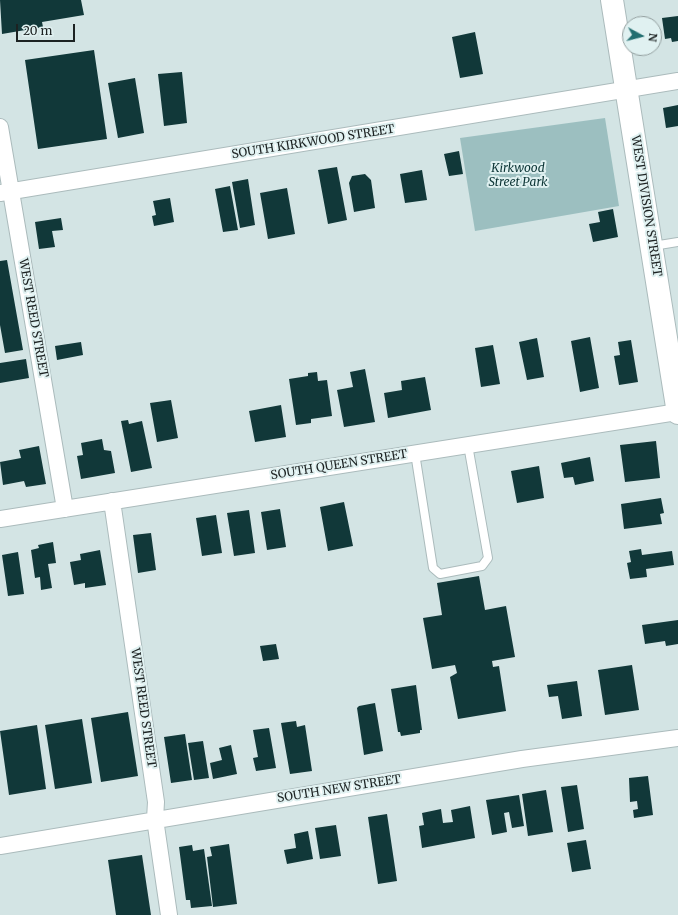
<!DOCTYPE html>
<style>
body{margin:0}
#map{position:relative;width:678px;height:915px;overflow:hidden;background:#d3e4e4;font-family:Merriweather,serif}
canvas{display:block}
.north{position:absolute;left:622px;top:16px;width:40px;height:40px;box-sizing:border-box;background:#e0f1f1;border:1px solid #929e9e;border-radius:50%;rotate:97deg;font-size:11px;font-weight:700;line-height:16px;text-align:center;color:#1c2222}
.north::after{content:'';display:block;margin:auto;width:14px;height:18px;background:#226e70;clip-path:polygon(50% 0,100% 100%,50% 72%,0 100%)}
.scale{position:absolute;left:16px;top:24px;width:59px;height:18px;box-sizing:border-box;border:2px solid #1c2222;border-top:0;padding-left:5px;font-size:12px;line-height:14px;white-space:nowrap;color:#1c2222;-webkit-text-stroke:3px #e0f1f1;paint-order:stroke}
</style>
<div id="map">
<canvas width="678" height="915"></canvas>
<div class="north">N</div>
<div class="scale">20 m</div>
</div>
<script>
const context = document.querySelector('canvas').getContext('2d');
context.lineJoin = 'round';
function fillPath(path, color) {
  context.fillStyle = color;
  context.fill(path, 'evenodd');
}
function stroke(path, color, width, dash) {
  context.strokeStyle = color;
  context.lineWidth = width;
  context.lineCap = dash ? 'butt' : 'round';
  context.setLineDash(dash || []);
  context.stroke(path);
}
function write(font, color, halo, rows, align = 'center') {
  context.font = font + ' Merriweather,serif';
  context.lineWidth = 4;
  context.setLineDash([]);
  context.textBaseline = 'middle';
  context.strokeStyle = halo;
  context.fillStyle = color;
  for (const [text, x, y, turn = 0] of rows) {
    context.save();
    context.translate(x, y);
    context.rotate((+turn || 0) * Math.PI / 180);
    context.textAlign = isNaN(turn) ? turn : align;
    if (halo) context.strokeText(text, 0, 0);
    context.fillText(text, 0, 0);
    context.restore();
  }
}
fillPath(new Path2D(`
 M605,118l14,88 -144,25 -15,-93z`), '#9cbfc0');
fillPath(new Path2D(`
 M0,0h81l3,15 -42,7 1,5 -41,7z
 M678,16v25l-6,1 -1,-4 -6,1 -3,-21z
 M475,32l8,42 -23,4 -8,-41z
 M94,50l13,89 -69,10 -13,-89z
 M182,72l5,51 -23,3 -6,-52z
 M135,78l9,55 -26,5 -10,-55z
 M678,105v21l-12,2 -3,-20z
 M459,151l4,23 -14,2 -5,-22z
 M337,167l10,53 -19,4 -10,-54z
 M422,170l5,30 -22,3 -5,-29z
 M365,174l6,6 4,28 -21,4 -5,-29 3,-7z
 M248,179l7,46 -15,3 -8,-46z
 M230,186l8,44 -15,2 -8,-43z
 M287,188l8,46 -27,5 -8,-46z
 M170,198l4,24 -20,4 -2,-10 4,-1 -3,-14z
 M613,209l5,28 -25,5 -4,-18 11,-2 -2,-10z
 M61,218l2,12 -11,1 3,16 -16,2 -4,-27z
 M7,260l16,90 -18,3 -5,-28v-64z
 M590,337l9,51 -19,4 -9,-51z
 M537,338l7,39 -17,3 -8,-38z
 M631,340l7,42 -19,3 -5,-29 6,-1 -2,-13z
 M81,342l2,13 -26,5 -2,-14z
 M493,345l7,39 -19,3 -6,-39z
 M26,359l3,19 -29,5v-20z
 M365,369l10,53 -31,5 -7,-37 16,-3 -3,-15z
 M317,372l1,9 9,-1 5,36 -21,3v4l-15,2 -7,-46 19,-3v-3z
 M425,377l6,33 -43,8 -4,-25 18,-3 -1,-9z
 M171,400l7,38 -21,4 -7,-39z
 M281,405l5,32 -31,5 -6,-31z
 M128,420l1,4 13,-3 10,47 -21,4 -10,-51z
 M102,439l2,11 7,1 4,22 -34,6 -4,-23 6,-1 -2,-12z
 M656,441l4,37 -35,4 -5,-37z
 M39,446l7,38 -20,3 -2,-6 -21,4 -3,-23 21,-4 -2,-8z
 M590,457l4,24 -19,4 -2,-8 -9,1 -3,-15z
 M539,466l5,32 -27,5 -6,-32z
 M661,498l3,15 -4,1 2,10 -38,5 -3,-25z
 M344,502l9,44 -25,5 -8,-44z
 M280,509l6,38 -19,3 -6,-38z
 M249,510l6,43 -21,3 -7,-43z
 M216,515l6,38 -20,3 -6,-38z
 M151,533l5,37 -18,3 -5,-38z
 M53,542l3,21 -8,1 4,24 -11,2 -1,-13 -5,1 -4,-28 8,-2 -1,-3z
 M641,549l1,6 30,-4 2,14 -28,4 1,8 -17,2 -3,-16 4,-1 -2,-11z
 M100,550l6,35 -21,3v-5l-11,2 -4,-23 11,-2 -1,-6z
 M18,552l6,42 -16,2 -6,-41z
 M479,576l6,34 21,-4 9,51 -23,4 1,6 6,-1 7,45 -48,8 -8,-42 7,-4 -2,-8 -23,4 -9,-51 19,-3 -5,-32z
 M678,620v24l-12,2 -1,-5 -20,3 -3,-19z
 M276,644l3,15 -16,2 -3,-15z
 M632,665l7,45 -34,5 -7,-45z
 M577,681l5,35 -20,3 -4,-23 -9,1 -2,-12z
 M416,685l6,45h-2v3l-19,3 -1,-4h-2l-7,-43z
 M375,703l8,48 -19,4 -7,-47 2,-2z
 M128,712l10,64 -37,6 -10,-64z
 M82,719l10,64 -37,6 -10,-64z
 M296,721l1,6 8,-2 7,46 -22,3 -9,-51z
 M37,725l9,64 -37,6 -9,-64z
 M269,728l7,40 -20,3 -3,-13 5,-1 -5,-27z
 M185,734l7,46 -21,3 -7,-46z
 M203,741l6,37 -15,2 -6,-37z
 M231,745l6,29 -24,5 -3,-16 12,-3 -3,-12z
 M648,776l5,39 -19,3 -1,-8 5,-1 -1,-8 -7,1 -1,-24z
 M577,785l7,44 -16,3 -7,-45z
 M546,790l7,42 -25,4 -6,-42z
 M519,795l5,31 -12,2 -3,-16 -5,1 3,19 -15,3 -6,-35z
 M470,806l5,32 -53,10 -3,-22 5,-1 -2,-12 19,-4 2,14 10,-1 -2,-12z
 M387,814l10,67 -19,3 -10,-67z
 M336,825l5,31 -21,3 -5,-31z
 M308,831l5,28 -26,5 -3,-14 12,-2 -2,-14z
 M586,840l5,29 -19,3 -5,-29z
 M229,844l8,60 -24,3 -6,-50 5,-1 -2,-9z
 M192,845l1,6 11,-2 8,57 -21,2 -1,-8h-4l-7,-53z
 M142,855l9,60h-35l-8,-55z`), '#113839');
const service = new Path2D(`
 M653,246l25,-4
 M415,453l18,115 7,6 42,-8 6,-8 -20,-113`);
const minor = new Path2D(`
 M0,127l65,382
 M0,193l678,-112
 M112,501l44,301 -1,17 14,96
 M0,519l678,-107
 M0,846l522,-87 156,-21`);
const trunk = new Path2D(`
 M612,0l66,413`);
stroke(service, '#abbbbc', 10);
stroke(minor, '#abbbbc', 18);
stroke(trunk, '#abbbbc', 24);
stroke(service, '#fff', 8);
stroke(minor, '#fff', 16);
stroke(trunk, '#fff', 22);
write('12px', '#1c2222', '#e0f1f1', [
 ["SOUTH KIRKWOOD STREET",313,142,-9],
 ["WEST DIVISION STREET",646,206,81],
 ["WEST REED STREET",33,318,80],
 ["SOUTH QUEEN STREET",339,465,-9],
 ["WEST REED STREET",143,708,82],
 ["SOUTH NEW STREET",339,789,-9]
]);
write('italic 12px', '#0c3536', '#e0f1f1', [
 ["Kirkwood",518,169],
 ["Street Park",518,183]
]);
</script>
